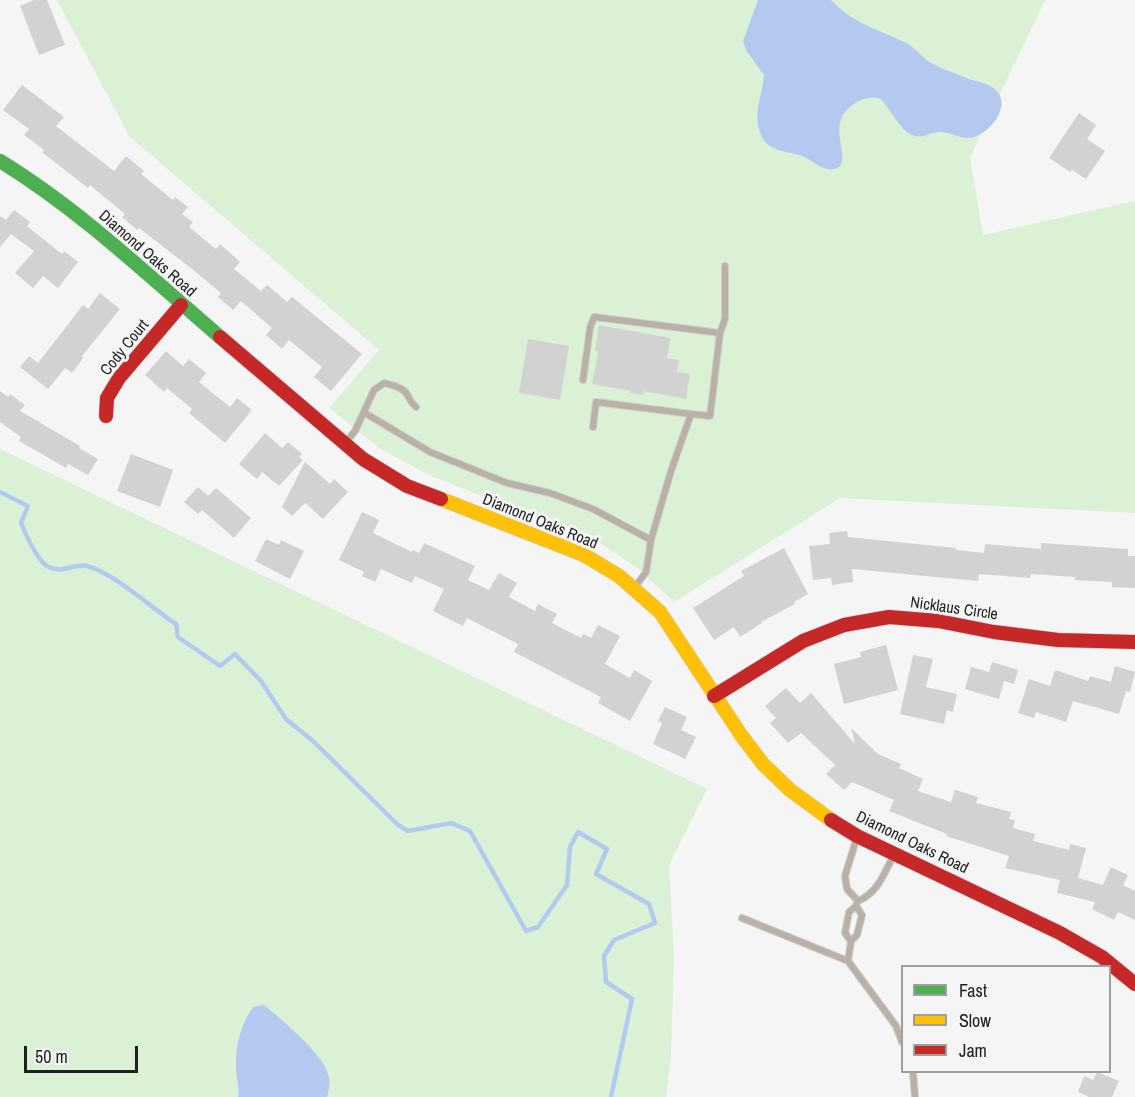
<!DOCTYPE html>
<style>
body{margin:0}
#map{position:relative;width:1135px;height:1097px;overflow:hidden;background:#f5f5f6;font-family:"Archivo Narrow",sans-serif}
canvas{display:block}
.legend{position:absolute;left:901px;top:965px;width:210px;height:108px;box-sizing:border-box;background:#f5f5f6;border:2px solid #9f9fa0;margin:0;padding:8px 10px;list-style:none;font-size:18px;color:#1f1f1f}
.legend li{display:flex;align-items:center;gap:12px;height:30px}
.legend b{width:30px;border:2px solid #9f9fa0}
.scale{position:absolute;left:24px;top:1046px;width:114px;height:27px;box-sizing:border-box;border:3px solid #1f1f1f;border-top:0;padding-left:8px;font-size:18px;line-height:21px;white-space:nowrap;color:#1f1f1f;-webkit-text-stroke:4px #f5f5f6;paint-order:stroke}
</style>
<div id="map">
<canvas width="1135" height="1097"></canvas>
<ul class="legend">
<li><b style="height:8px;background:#4caf50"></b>Fast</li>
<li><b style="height:8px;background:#ffc107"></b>Slow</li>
<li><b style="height:8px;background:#c62828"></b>Jam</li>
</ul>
<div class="scale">50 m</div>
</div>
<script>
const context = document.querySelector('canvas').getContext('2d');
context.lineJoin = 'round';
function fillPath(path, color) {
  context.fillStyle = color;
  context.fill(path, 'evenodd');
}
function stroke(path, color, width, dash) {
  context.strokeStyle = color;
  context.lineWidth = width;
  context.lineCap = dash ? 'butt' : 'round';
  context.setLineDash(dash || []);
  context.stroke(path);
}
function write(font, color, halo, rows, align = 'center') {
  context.font = font + ' "Archivo Narrow",sans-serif';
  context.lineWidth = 6;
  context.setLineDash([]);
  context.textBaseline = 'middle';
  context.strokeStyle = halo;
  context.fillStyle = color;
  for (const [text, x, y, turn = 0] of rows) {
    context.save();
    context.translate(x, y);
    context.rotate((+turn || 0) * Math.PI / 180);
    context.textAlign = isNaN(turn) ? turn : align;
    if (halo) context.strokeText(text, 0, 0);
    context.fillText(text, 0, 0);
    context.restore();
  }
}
fillPath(new Path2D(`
 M57,0h988l-75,157 13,78 152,-34v312l-295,-15 -166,104 -37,-34 -40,-27 -166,-65 -52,-28 -50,-40 50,-58 -250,-214z
 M0,449l707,340 -38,76 5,92 -3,99 -5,41h-666z`), '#daf1d5');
fillPath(new Path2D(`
 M758,0h73c25,26 46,28 75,43 10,5 16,15 25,20 11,6 26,11 38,16 12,4 24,4 31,17 8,17 -16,42 -32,42 -10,0 -18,-6 -27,-6 -12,-1 -19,9 -31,2 -12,-7 -19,-24 -29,-35 -8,-2 -14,-2 -22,2 -37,19 -8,52 -19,65 -3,3 -9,4 -13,3 -9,-2 -16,-9 -24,-13 -12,-4 -29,-4 -38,-14 -4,-5 -6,-12 -7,-17 -3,-17 5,-33 6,-50l-18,-25 -3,-9z
 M264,1005c16,13 59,49 64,69 3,8 1,15 -1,23h-89c2,-10 -2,-19 -2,-29 -1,-21 5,-44 17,-61z`), '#b5c9f0');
stroke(new Path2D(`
 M0,492l28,14 -7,17c5,12 15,36 26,43 17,9 25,-3 40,0 25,6 66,43 89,58l2,13 42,29 15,-12 26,27 25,38 28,23 84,83 10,6 43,-8 19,8 56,100 12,-4 29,-42 3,-38 8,-15 29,17 -11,25 53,30 6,19 -41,17 -10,16 2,26 26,17 -21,98`), '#b5c9f0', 4.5);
fillPath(new Path2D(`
 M34,0h13l18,45 -26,10 -19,-49z
 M22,85l42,32 -8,9 58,45 12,-15 18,15 -3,3 32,26 2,-3 13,10 -6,7 11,8 -4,5 27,22 4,-5 20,18 -6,7 27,22 6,-6 20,17 5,-5 70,57 -31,37 -17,-14 8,-10 -33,-27 -7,9 -16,-14 6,-7 -31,-27 -8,9 -15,-13 3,-4 -29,-24 -53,-41 -2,2 -15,-13 3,-3 -35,-29 -2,3 -46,-36 2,-2 -20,-15 5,-6 -26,-19z
 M1079,113l17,12 -9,14 18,12 -19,28 -14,-9 -2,2 -21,-14z
 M14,210l16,12 -3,4 35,28 2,-3 14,11 -20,26 -15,-12 -10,12 -18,-15 19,-22 -23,-17 -11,13v-31l6,4z
 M100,293l20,16 -38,47 1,2 -11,15 -7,-5 -17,21 -28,-22 9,-11 9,7 45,-58 5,4z
 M599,325l71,13 -3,20 12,2 -2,12 13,2 -4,25 -42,-8 -1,4 -13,-2v-2l-38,-7 6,-32 -3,-1z
 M528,339l41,7 -9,54 -41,-7z
 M166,351l17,15 6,-7 17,14 -7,9 31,25 7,-9 15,12 -27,33 -36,-30 3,-4 -25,-21 -3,4 -19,-17z
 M0,391l8,6 2,-3 15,11 -5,6 60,35 -1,2 19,11 -10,16 -20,-11 -2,4 -47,-27 2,-4 -21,-15z
 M265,433l17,15 6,-6 14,12 -3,3 4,3 -24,26 -17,-14 -5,7 -18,-15z
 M131,454l42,16 -13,37 -43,-16z
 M305,462l25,22 4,-5 14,13 -25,27 -18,-16 -13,13 -10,-9z
 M198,487l10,9 8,-8 35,30 -17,20 -32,-28 -4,4 -14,-12z
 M362,512l17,8 -6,13 39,19 1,-2 6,3 5,-10 51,23 -7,14 21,10 10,-17 18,10 -8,14 26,14 3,-7 19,10 -5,9 29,15 2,-4 8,4 7,-13 22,11 -15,28 25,14 4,-8 18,11 -22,40 -32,-18 3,-6 -87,-45 4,-8 -51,-26 -4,8 -30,-15 11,-22 -29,-13 -3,7 -31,-14 -6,13 -13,-6 2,-4 -25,-12z
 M847,531l1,6 108,11v2l28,3 1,-9 56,5v-6l87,6v7h7v32l-23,-1v-5l-37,-2v-3l-44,-3 -1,4 -51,-4 -1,7 -126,-12 1,13 -21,3 -1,-7 -18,2 -4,-34 21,-2 -1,-11z
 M266,539l13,6 2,-5 23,11 -14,28 -35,-18z
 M784,548l24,46 -14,8 1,2 -34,18 1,1 -22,14 -6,-10 -20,13 -21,-32 51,-32 -3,-5z
 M886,645l12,45 -54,14 -10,-40 27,-7 -1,-5z
 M913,655l20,4 -7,28 31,7 -4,18 -6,-2 -3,14 -44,-10z
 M992,662l26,8 -4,14 -10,-3 -5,18 -34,-10 6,-22 18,5z
 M1115,666l20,6 -5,20 -4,-1 -7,23 -46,-13 -7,21 -30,-10 -2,6 -16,-5 11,-34 21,7 5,-16 33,11 2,-5 21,6z
 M786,688l14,15 11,-10 44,51 -4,-16 27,26 23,10 -2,4 24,11 -5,12 33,11 4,-12 23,7 -2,6 35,9 -2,7 6,1 -2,8 22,6 -2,7 36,9 1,-6 16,4 -8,30 25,7 8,-18 17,8 -5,10 12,6v29l-17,-8 -4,8 -22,-11 3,-7 -38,-9 3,-13 -55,-12 4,-12 -63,-20 1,-2 -58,-23 5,-11 -42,-18 -8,8 -18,-16 9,-9 -34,-32 -13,10 -18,-20 6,-5 -11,-12z
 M665,707l22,10 -6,13 15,7 -11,22 -32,-15 9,-21 -4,-2z
 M1097,1072l22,9 -7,16h-23l-11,-5 6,-16 9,4z`), '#d2d2d3');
const lane = new Path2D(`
 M583,380l7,-52 4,-11 126,16
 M365,413l65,39 77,31 43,10 43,16 58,31
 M691,414l19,2 10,-83 5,-14v-53
 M593,427l3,-25 95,12 -20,57 -20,69 -5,32 -11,15
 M346,442l9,-11 19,-41 10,-7c8,2 18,4 23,11 3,6 3,8 9,13
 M857,837l-12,39 2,13 11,12c20,-8 26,-28 36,-46
 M742,918l106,43 48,65 6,16
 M851,941l-6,-8 4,-21 7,-6 1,-4
 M848,961l3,-20 6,-6 5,-20 -6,-9
 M913,1072l2,25`);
const fast = new Path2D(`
 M0,161c80,49 149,115 220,176`);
const slow = new Path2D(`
 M441,499l143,56 35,21 41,36 81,123 22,29 27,26 41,30`);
const jam = new Path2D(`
 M220,337l143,122 44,27 34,13
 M106,416l1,-18 12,-20 62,-73
 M714,696l89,-55 41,-16 45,-8 49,4 56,11 64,8 77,2
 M831,820l26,16 203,97 42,24 33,27`);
stroke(lane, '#cececf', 8);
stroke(fast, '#cececf', 15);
stroke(slow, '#cececf', 15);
stroke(jam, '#cececf', 15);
stroke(lane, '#b9b0a6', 6);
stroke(fast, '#4caf50', 14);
stroke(slow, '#ffc107', 14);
stroke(jam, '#c62828', 14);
write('16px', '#1f1f1f', '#f5f5f6', [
 ["Diamond Oaks Road",147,254,41],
 ["Cody Court",125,348,-51],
 ["Diamond Oaks Road",540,522,22],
 ["Nicklaus Circle",954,609,8],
 ["Diamond Oaks Road",912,843,26]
]);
</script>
